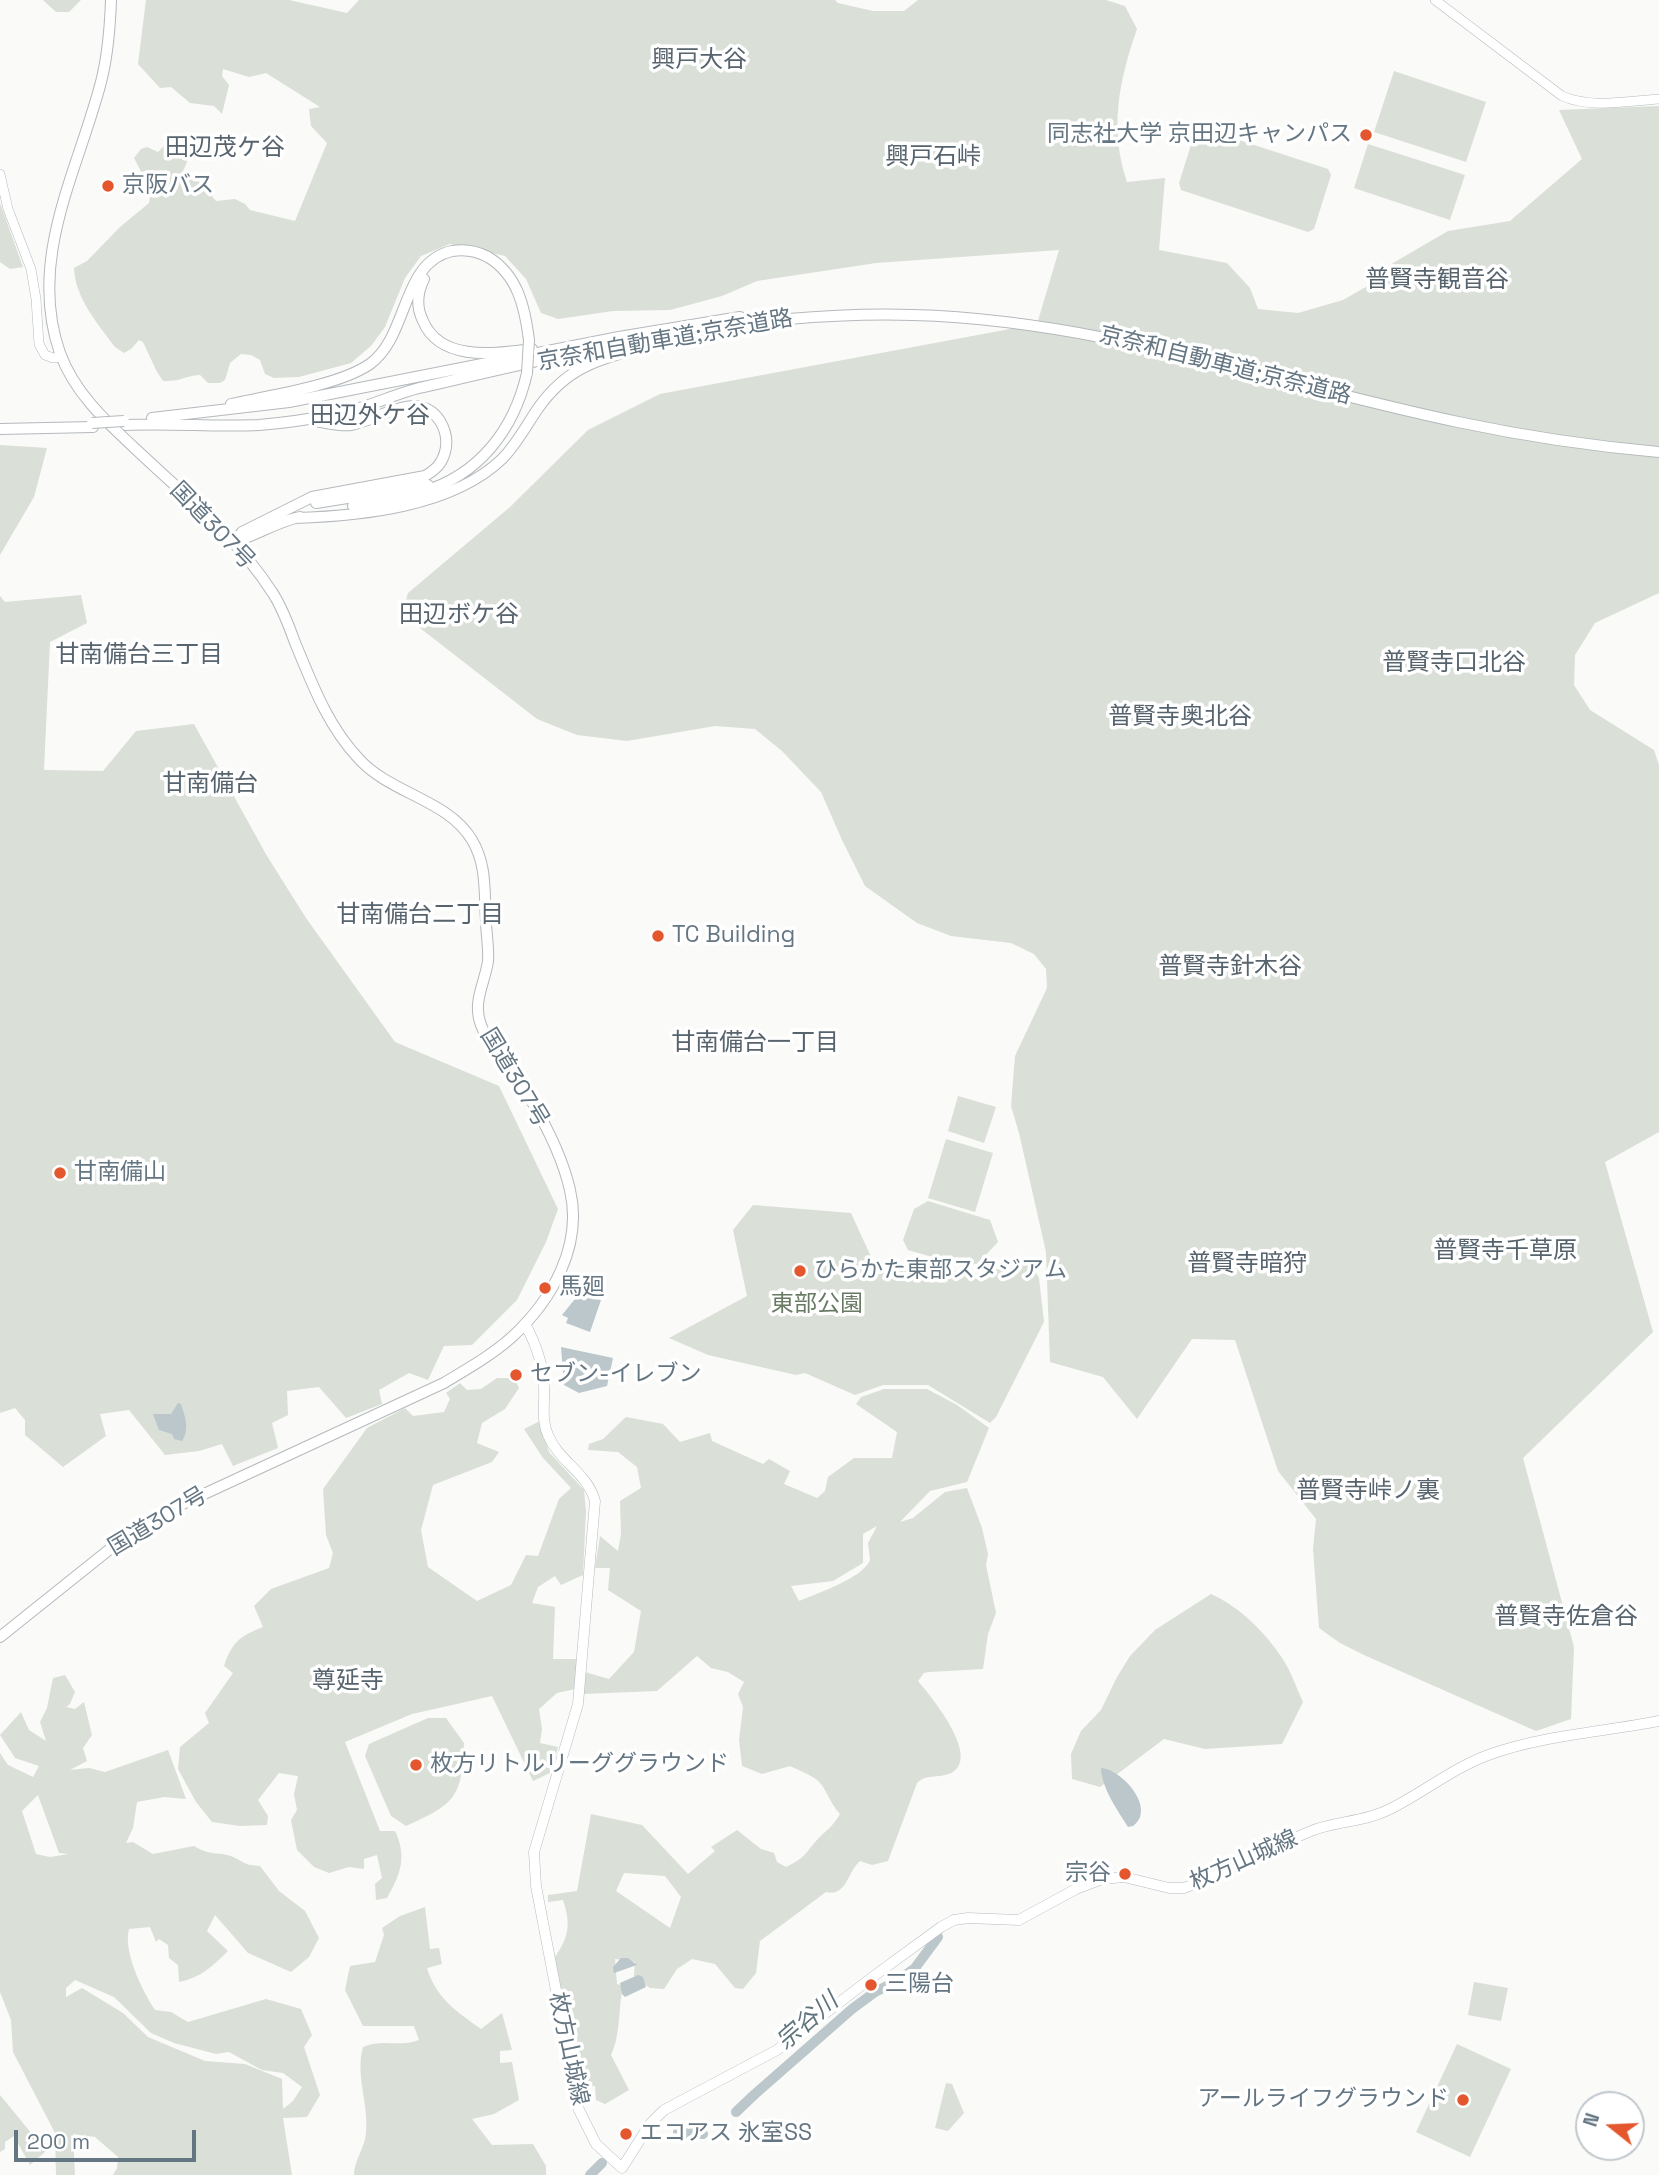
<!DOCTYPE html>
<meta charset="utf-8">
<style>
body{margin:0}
#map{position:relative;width:1659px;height:2175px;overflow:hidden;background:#fafaf8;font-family:"Space Grotesk",sans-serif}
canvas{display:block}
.north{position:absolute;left:1575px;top:2091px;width:70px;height:70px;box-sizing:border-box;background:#fff;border:2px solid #c1c8cd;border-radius:50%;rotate:288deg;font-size:19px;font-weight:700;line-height:28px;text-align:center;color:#657683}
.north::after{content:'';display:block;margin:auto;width:24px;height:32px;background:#e4572e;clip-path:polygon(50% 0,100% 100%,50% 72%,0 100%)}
.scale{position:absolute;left:14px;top:2130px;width:182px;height:32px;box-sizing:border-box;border:4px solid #657683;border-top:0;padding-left:9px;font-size:21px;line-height:24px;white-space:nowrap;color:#657683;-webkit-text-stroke:5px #fff;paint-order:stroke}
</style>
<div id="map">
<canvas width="1659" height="2175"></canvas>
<div class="north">N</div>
<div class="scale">200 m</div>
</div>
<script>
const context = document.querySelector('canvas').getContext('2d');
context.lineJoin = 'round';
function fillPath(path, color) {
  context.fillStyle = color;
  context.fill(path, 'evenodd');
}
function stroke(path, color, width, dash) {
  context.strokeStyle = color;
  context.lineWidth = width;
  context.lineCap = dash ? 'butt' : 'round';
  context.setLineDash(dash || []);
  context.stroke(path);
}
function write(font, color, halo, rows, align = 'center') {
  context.font = font + ' "Space Grotesk","Noto Sans JP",sans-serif';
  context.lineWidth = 7;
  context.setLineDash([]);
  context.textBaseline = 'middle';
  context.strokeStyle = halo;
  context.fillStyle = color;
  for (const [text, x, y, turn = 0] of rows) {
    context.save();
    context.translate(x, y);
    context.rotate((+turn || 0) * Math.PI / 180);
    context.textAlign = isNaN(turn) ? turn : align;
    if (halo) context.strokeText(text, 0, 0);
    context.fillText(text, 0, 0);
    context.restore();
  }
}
fillPath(new Path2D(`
 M43,0h38l-12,12h-13z
 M146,0h143l58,13 12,-13h476l3,3 35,8h31l14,-11h188l19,6 12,23c-18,51 -28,100 -10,153l38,-4 -6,72 68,13 23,25 8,21 40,4 45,-13 23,-13 27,-24 55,-32 62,-10 72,-62 -23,-49 100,-4v487l-64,30 -20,32 -1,30 16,25 64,40 5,15v367l-54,30 48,170 -130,126 51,189 -3,72 -35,12 -172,-76 -24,-12 -21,-15 -6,-79 3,-30 -38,-48 -43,-131 -43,-1 -55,80 -34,-42 -53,-15 -4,-110 -27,-119 -8,-27 4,-50 32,-68 -1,-19 -12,-15 -23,-11 -60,-7 -34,-13 -52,-37 -23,-46 -21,-48 -39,-41 -27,-22 -40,-3 -88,15 -50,-6 -40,-16 -135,-105 6,-21 102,-86 78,-77 72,-36 377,-70 22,-74 -183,13 -119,18 -35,15 -52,14 -57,1 -55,8 -17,-6 -15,-34 -21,-23 -55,-12 -29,12 -16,22 -20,49 -14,19 -20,17 -52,14 -25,1 -9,-4 -5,-14 -9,-5 -10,-1 -11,9 -5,17 -5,3h-12l-8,-8c-13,0 -20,7 -37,6l-7,-11 -13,-28 -4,-2 -8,9 -7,4 -9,-6c-17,-23 -40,-49 -41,-79l13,-7 33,-34 29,-24 2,-12 -17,-33 7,-9 6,-2 11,5 9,-9 9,-2 10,14 1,7 -4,9h7l26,30 19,-2 10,5 5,6 45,11 32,-78 -16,-17 -2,-17 11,-2 -54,-34 -17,4 -26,-8 -1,7 7,9 -7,29 -8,-8 -24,-3 -19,-16 -11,1 -22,-24z
 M1394,71l92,31 -20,60 -92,-30z
 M1202,128l126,41 3,6 -17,54 -6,3 -127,-42 -2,-7 16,-51z
 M1368,144l97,31 -15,45 -96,-32z
 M0,203l23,64 -13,2 -10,-7z
 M0,445l47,3 -13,49 -34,58z
 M81,595l6,28 -37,19 -6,128 59,1 33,-40 58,-7 73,132 39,62 89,124 104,44 59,123 -12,33 -29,58 -45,45 -28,1 -16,34 -19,-7 -30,17 3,14 -36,14 -27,-31 -32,4 1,24 -16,8 6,25 -45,18 -11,-22 -23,7 -34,4 -36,-45 -29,4 6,22 -43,31 -38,-32v-15l-10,-12 -15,5v-817l5,6z
 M958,1096l38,11 -12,36 -36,-12z
 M946,1139l47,14 -18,59 -47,-14z
 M928,1201l62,19 8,22 -21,22 -24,-1 -45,-13 -5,-10 11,-31z
 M753,1205l98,8 21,46 110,16 35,-14 14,3 8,14 5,44 -48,95 -6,6 -62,-38h-45l-28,10 -50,-22 -9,2 -88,-20 -39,-17 78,-42 -14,-66z
 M497,1378h17l5,10 -14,21 -23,14 -5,20 22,9 -7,10 -59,23 -12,45 7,37 49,34 34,-16 15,-30 12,1 21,-57 12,-11 -28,-30 -19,-29 16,-8 9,31 35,38 2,21 -3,64 -22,10 -6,-9 -17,11 -6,16 23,4 -2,52h26l-4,30 -18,4 -18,16 3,20 -2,14 18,4 -6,25 -19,9 -41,-85 -80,18 -67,28 35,89h15c12,25 6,43 -8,67l-11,2 -1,-16 7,-6 -5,-23 -13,4v10l-15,-2 -20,6 -15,-6 -17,-17 -6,-30 6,-10 -3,-16 4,-18 -19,-3 -21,27 10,16 -1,9 -27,1 -28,-4 -16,-20 -18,-33 2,-22 29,-24 -4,-10 28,-40 -9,-7c8,-24 16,-30 39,-39l-9,-21 17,-17 58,-21 4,-15 -7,-18 -3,-46 44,-61 38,-20 8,8 31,-4 6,-13 -4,-6 14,-10 7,7 14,-1z
 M884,1389h43l30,16 32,23 -22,54 -37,9 -30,31 13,-4 32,-26 22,-4 15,40 6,26 -2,11 10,48 -8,21 -5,35 -54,3 -5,1 -6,8c12,14 62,74 35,91 -12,7 -26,1 -36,11l-29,78 -16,4 -12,-4c-13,11 -13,36 -34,31l-66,49 -4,32 -13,16 -8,-1 -20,-24 -23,-5 -15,10 -13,20 -14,-1 -16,-12 1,-14 -20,-3 2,25 6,2c-5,23 -2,48 -12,69l18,35 -24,14 -9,-4 -1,-14 -14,1 -16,-66 -10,-64c14,-20 16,-33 8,-57l-15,2v-7l29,-4 14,-77 51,11 46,49 27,-23 -4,-4 26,-17 24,19 13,4 3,9 9,5c20,-10 17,-11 30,-26 10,-11 16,-13 24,-27 -10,-10 -14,-27 -23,-34 -8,-6 -19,-10 -27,-14l-28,8 -20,-8 -3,-26 4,-33 -5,-13 6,-12 -16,-10 -17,-4 -14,-12 -40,35 -74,3 2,-22 24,7 25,-27 7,-41 -33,-21 2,-22h-15l5,-32 18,15 3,-17 -1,-33 21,-13 -4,-21 -19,-15 -30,-2 1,-6 14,-5 23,-22 37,7 17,18 30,-9 2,8 51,23 6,-5 21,12 -6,13 33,14 8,-7 3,-14 26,-19h38l5,-26 -41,-28 5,-7zM877,1526l-9,17 2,17c-7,18 -52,33 -71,41l-8,-15 42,-5 30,-18v-29zM624,1873l41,3 16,21 -11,31 -54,-37z
 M1211,1594c28,12 57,41 73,67 8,13 13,28 19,41l-21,42 -77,5 -41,-10 -64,48 -28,-8 -1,-25 10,-23 20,-21 16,-33 13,-21 25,-26z
 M65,1675l10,17 -5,12 -4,3 9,2 9,-7 8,33 -9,13 4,13 -17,9 19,-2 16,4 63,-22 18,49 -22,-2 -27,5 -4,26 -7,15 7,-1 20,12 41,-8c18,11 26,5 39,11 13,6 11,8 27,9l19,25 26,20 14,27 -10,19 -18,15 -43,-19 -33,-38 -8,16 21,20c-15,15 -28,27 -49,31l-1,-17 -9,-7 -1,-13 -9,-6 -3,3 -6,-15 -21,2c-6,23 13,61 26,81l16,2 17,10 78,-23 35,10 11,26 -8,12 16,48 -13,22 -24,1 9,57h-179l4,-7 1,-11 -23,-20 -22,-3 2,41h-19l-1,-42 -42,-81 -2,-32 -11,-28v-239l8,12 25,12 6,-11 -24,-8 -15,-23 21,-23 8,18 17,11 -6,-19 7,-14 6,-30zM38,1795l21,58 10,1 -19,3 -14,-3 -14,-43zM75,1980l39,17 37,36 23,10 42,11 13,-2 33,18 21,3 19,14 -9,14 -10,8 -1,-30 -37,-15 -40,-3 -57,-24 -25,-24 -41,-25 -16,9v-9z
 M428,1718h18l18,25c-2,55 -9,61 -58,83l-15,-10 -26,-60 4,-12z
 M425,1907l5,42 9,-1 3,16 -15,4c9,30 29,43 54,61l21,-16 10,37 -12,1v12l12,-1 7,38 -25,14 -22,5 20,26 41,-1 13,22v9h-192c0,-15 11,-27 12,-42 3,-29 -11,-58 -3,-86 22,-9 33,1 56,-7l-5,-14h-51l-18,-36 5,-24 25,-4 9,-27 -2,-7 18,-12z
 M1474,1982l34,6 -7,33 -33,-6z
 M1457,2044l54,25 -41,88 -54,-25z
 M946,2083l6,1 12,29 -16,18 -13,-3z
 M0,2095l46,56 -16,14 -16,-29 -9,6v7l-5,3z`), '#dadfd7');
fillPath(new Path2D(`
 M579,1294l22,6 -11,32 -24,-9 2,-5 -6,-3z
 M561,1347l52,11 -6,28 -28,7 -15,-8z
 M178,1403l3,1c4,13 9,25 1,37l-8,-2 -2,-5 -13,-4 -6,-16h18z
 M1101,1768c18,1 46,30 39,49 -1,3 -5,8 -7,9l-5,1c-11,-18 -26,-38 -27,-59z
 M621,1958h7l9,7 -23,8 -1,-6z
 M638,1975l5,2 3,10 -21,10 -3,-3 -2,-11z`), '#bbc7cb');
stroke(new Path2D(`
 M736,2112l19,-18 97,-85 23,-17 24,-12 16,-12 23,-31
 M678,2132l25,2
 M590,2175l12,-12`), '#bbc7cb', 10);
const secondary = new Path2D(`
 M1435,0l127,96c30,13 66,5 97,3
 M0,174l8,35 23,60 5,30 3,45 6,11 8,3 8,-1`);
const primary = new Path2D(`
 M525,1324c11,20 18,39 19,62 1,17 -3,34 4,49 11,27 39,37 47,66l-17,203 -44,148 2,34 43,224 17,34 26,24 28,-44 14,-14 113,-60 97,-74 67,-49 13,-7 14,-2 51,2 57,-31 26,-10 22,-2 45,11h15c43,-16 84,-39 127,-57 25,-10 53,-9 77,-21 35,-17 66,-43 103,-56 53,-19 113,-22 168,-33`);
const highway = new Path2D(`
 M424,279c-7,14 -8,28 -1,42 18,42 74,32 109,28
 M231,404c38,-8 109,-19 139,-40 39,-28 31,-102 82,-113 12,-2 25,0 36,6 30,18 37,51 41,83
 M152,418l137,-16 330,-65 121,-20
 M126,425c44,-2 89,2 133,0 26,-2 52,-6 78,-11 28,-5 54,-19 82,-26 161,-37 327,-78 494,-73 188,5 363,69 545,107 66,14 133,24 201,30
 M0,429l93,-2
 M316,503l112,-18
 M353,506c23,-4 47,-7 69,-14 57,-17 92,-62 105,-119
 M295,518c66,-2 157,-11 207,-59 15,-15 25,-35 37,-52 30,-42 62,-48 109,-61
 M234,542l8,-10 70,-35 113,-21c10,-6 17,-12 20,-24 3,-11 1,-21 -5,-31 -21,-33 -61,-1 -89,4 -11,2 -26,-3 -37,-4
 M234,542c23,-7 42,-20 66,-25
 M0,1637l110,-88 66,-42 268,-124c23,-14 48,-28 68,-46 40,-37 71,-91 58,-147 -7,-31 -23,-63 -39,-90 -14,-26 -39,-47 -50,-75 -9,-23 4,-42 7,-64 1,-14 -2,-28 -2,-41 -2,-29 1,-55 -14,-80 -25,-41 -81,-46 -113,-81 -31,-33 -46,-73 -63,-114 -7,-18 -13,-37 -24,-53 -34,-53 -84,-94 -130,-137 -31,-29 -67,-60 -82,-102 -33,-94 18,-182 41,-271 7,-27 9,-54 10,-82`);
stroke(secondary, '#b3babf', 10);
stroke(primary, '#b5babe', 11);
stroke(highway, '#b4b9bd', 12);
stroke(secondary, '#fff', 9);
stroke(primary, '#fff', 10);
stroke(highway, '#fff', 10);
const highwayBridge = new Path2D(`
 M527,373l2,-33
 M92,423l32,-2`);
stroke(highwayBridge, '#b4b9bd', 12, []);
stroke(highwayBridge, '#fff', 10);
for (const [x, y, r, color] of [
 [1366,135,7,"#e4572e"],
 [108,186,7,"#e4572e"],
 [658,936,7,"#e4572e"],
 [60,1173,7,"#e4572e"],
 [800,1271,7,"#e4572e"],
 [545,1288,7,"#e4572e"],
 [516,1375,7,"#e4572e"],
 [416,1765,7,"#e4572e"],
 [1125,1874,7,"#e4572e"],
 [871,1985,7,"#e4572e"],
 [1463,2100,7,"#e4572e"],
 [626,2134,7,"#e4572e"]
]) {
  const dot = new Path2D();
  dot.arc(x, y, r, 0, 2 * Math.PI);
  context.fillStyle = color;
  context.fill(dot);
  stroke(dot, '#fff', 2.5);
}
write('23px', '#657683', '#fff', [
 ["同志社大学 京田辺キャンパス",1352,135,"right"],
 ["京阪バス",122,186],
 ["TC Building",672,936],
 ["甘南備山",74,1173],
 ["ひらかた東部スタジアム",814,1271],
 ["馬廻",559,1288],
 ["セブン-イレブン",530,1375],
 ["枚方リトルリーググラウンド",430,1765],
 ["宗谷",1111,1874,"right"],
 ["三陽台",885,1985],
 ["アールライフグラウンド",1449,2100,"right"],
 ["エコアス 氷室SS",640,2134]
], 'left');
write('23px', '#657683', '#fff', [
 ["京奈和自動車道;京奈道路",665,341,-10],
 ["京奈和自動車道;京奈道路",1225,366,14],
 ["国道307号",212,526,46],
 ["国道307号",514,1078,59],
 ["国道307号",158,1522,-31],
 ["枚方山城線",1244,1861,-24],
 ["枚方山城線",568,2049,78]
]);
write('23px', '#687a64', '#fff', [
 ["東部公園",817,1305]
]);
write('24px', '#57646e', '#fff', [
 ["興戸大谷",699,60],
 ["田辺茂ケ谷",225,148],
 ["興戸石峠",933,157],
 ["普賢寺観音谷",1437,280],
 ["田辺外ケ谷",370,416],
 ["田辺ボケ谷",459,615],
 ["甘南備台三丁目",139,655],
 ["普賢寺口北谷",1454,663],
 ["普賢寺奥北谷",1180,717],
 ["甘南備台",210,784],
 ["甘南備台二丁目",420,915],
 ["普賢寺針木谷",1230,967],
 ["甘南備台一丁目",755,1043],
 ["普賢寺千草原",1505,1251],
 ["普賢寺暗狩",1247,1264],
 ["普賢寺峠ノ裏",1368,1491],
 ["普賢寺佐倉谷",1566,1617],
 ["尊延寺",348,1681]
]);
write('italic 24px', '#60757c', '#fff', [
 ["宗谷川",808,2022,-41]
]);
</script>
